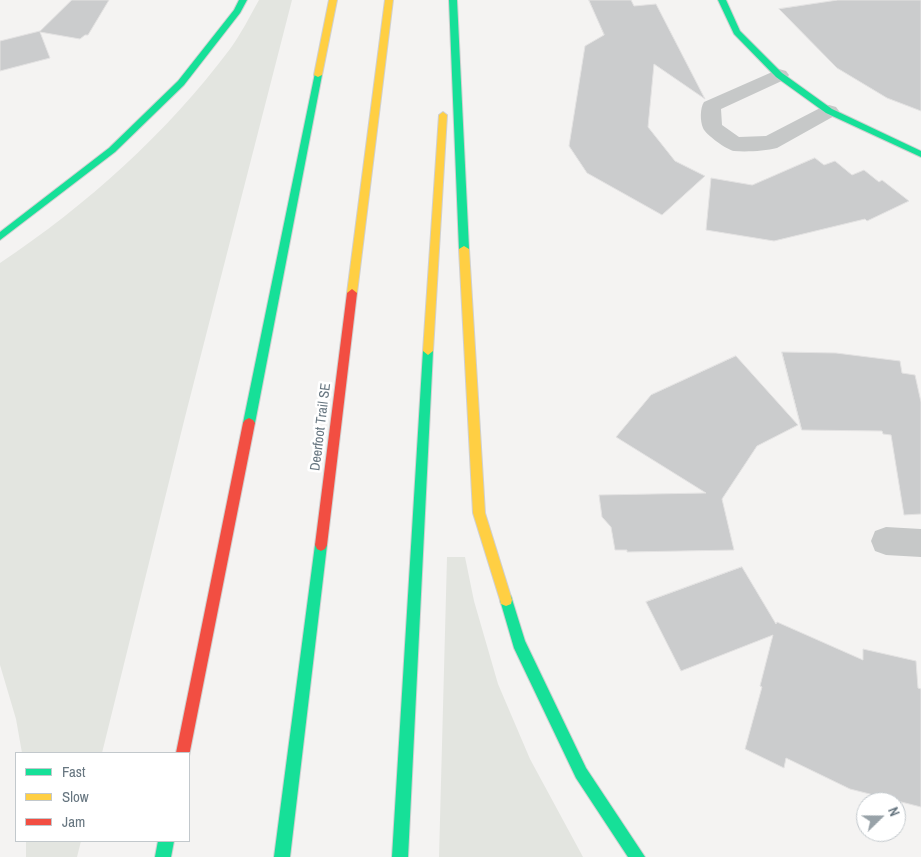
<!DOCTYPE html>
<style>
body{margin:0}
#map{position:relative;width:921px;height:857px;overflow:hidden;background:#f4f3f2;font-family:"Archivo Narrow",sans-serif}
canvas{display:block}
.legend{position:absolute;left:15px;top:752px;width:175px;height:90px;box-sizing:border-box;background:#fff;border:1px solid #c2c8cc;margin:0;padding:6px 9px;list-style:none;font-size:15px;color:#677680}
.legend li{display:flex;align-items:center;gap:10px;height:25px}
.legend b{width:25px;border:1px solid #c2c8cc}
.north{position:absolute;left:856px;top:792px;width:50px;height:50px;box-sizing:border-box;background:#fff;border:1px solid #c2c8cc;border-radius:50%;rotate:68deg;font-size:14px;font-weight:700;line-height:20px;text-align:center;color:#677680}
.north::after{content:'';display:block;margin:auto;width:18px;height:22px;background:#98a2a8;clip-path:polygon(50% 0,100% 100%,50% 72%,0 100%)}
</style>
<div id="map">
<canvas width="921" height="857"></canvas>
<ul class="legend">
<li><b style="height:6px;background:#16e098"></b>Fast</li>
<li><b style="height:6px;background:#ffcf43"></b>Slow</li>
<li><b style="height:6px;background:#f24e42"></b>Jam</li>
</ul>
<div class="north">N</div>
</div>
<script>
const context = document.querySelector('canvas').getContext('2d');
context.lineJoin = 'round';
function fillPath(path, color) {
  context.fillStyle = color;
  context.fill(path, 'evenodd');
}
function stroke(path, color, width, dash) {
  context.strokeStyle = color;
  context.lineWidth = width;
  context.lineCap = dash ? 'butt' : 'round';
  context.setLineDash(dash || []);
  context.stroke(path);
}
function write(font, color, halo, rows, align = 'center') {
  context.font = font + ' "Archivo Narrow",sans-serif';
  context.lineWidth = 5;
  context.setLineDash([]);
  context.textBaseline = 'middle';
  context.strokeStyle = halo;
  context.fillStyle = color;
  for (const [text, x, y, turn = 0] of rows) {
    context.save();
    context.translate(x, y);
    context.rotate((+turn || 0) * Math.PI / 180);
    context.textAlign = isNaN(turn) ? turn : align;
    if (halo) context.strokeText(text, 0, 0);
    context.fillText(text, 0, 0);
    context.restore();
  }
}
fillPath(new Path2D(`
 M259,0h33l-107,417 -83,336h-80l-6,-34 -16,-54v-402c87,-58 167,-130 230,-214 11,-15 20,-33 29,-49z
 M447,557h18l9,44 24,83 32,75 53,98h-144z
 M26,841h55l-4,16h-51z`), '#e3e5e0');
const building = new Path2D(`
 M72,0h37l-21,35h-3l-5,4 -40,-7 10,26 -50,13v-30l40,-10z
 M589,0h42l3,6 22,-2 49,95 -51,-35 -6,63 27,34 30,15 -43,39 -75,-42 -18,-27 16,-100 19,-11z
 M838,0h83v111l-34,-13 -50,-30 -58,-59z
 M815,158l9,7 11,-4 17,14 12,-5 15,12 3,-2 27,21 -42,20 -2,-2 -91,22 -68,-11 5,-52 41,7z
 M782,352l54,1 64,8 2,12 13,2 6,27v112l-17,1 -13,-80 -8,-1 -1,-3 -80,-1z
 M736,356l62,69 -41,21 -35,53 12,51 -107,2v-2h-12l-4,-23 -9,-10 -3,-22 107,-2 -90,-56 35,-42z
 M742,567l34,57 1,-2 86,38v-11l53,12 2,27 3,1v118l-71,-18 -64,-31 -2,10 -39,-19 17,-62 -2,-1 13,-51 -92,36 -35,-69z`);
fillPath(building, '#cbcccd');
stroke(building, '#e3e2e2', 1);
const fast = new Path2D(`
 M239,0h8l-7,13 -56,72 -69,67 -115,88v-8l109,-84 69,-67 56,-71z
 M449,0h8l12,249 -5,3 -5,-3z
 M718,0h8l14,31 42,42 50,36 89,42v6l-95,-44 -50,-36 -42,-43z
 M315,73l7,2 -67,348 -2,3h-8l-2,-3z
 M428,347l5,4 -25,506h-16l31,-506z
 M321,539l4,2 2,4 -37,312h-16l41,-312 2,-4z
 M506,594l5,2 14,45 61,127 59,89h-17l-52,-79 -62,-130 -14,-48 1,-4z
 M158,841h16l-3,16h-16z`);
const slow = new Path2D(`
 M329,0h8l-15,75 -4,2 -4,-2z
 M385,0h8l-36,293 -5,4 -5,-4z
 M443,112l4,3 -14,236 -5,4 -5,-4 16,-236z
 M464,246l5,3 16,264 27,87 -1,4 -5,2 -5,-2 -1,-4 -27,-87 -14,-264z`);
const jam = new Path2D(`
 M352,289l5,4 -30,252 -2,4 -4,2 -4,-2 -2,-4 32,-252z
 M249,418l4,2 2,3 -66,333v-3h-13l67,-330 2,-3z`);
stroke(fast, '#d0d0d0', 2);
stroke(slow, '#d0d0d0', 2);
stroke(jam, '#d0d0d0', 2);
fillPath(new Path2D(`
 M779,69l7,2 3,4 -3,4 -65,30 1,16 17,12 27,-1 56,-29 7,-2 7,2 3,4 -3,4 -59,33c-12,3 -30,4 -43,3 -7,-1 -28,-16 -31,-23 -3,-7 -3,-20 1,-26z
 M886,527l35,2v28l-35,-2 -11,-4 -4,-10 4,-10z`), '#c6c8c8');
fillPath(fast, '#16e098');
fillPath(slow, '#ffcf43');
fillPath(jam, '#f24e42');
write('14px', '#677680', '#fff', [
 ["Deerfoot Trail SE",321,427,-83]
]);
</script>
